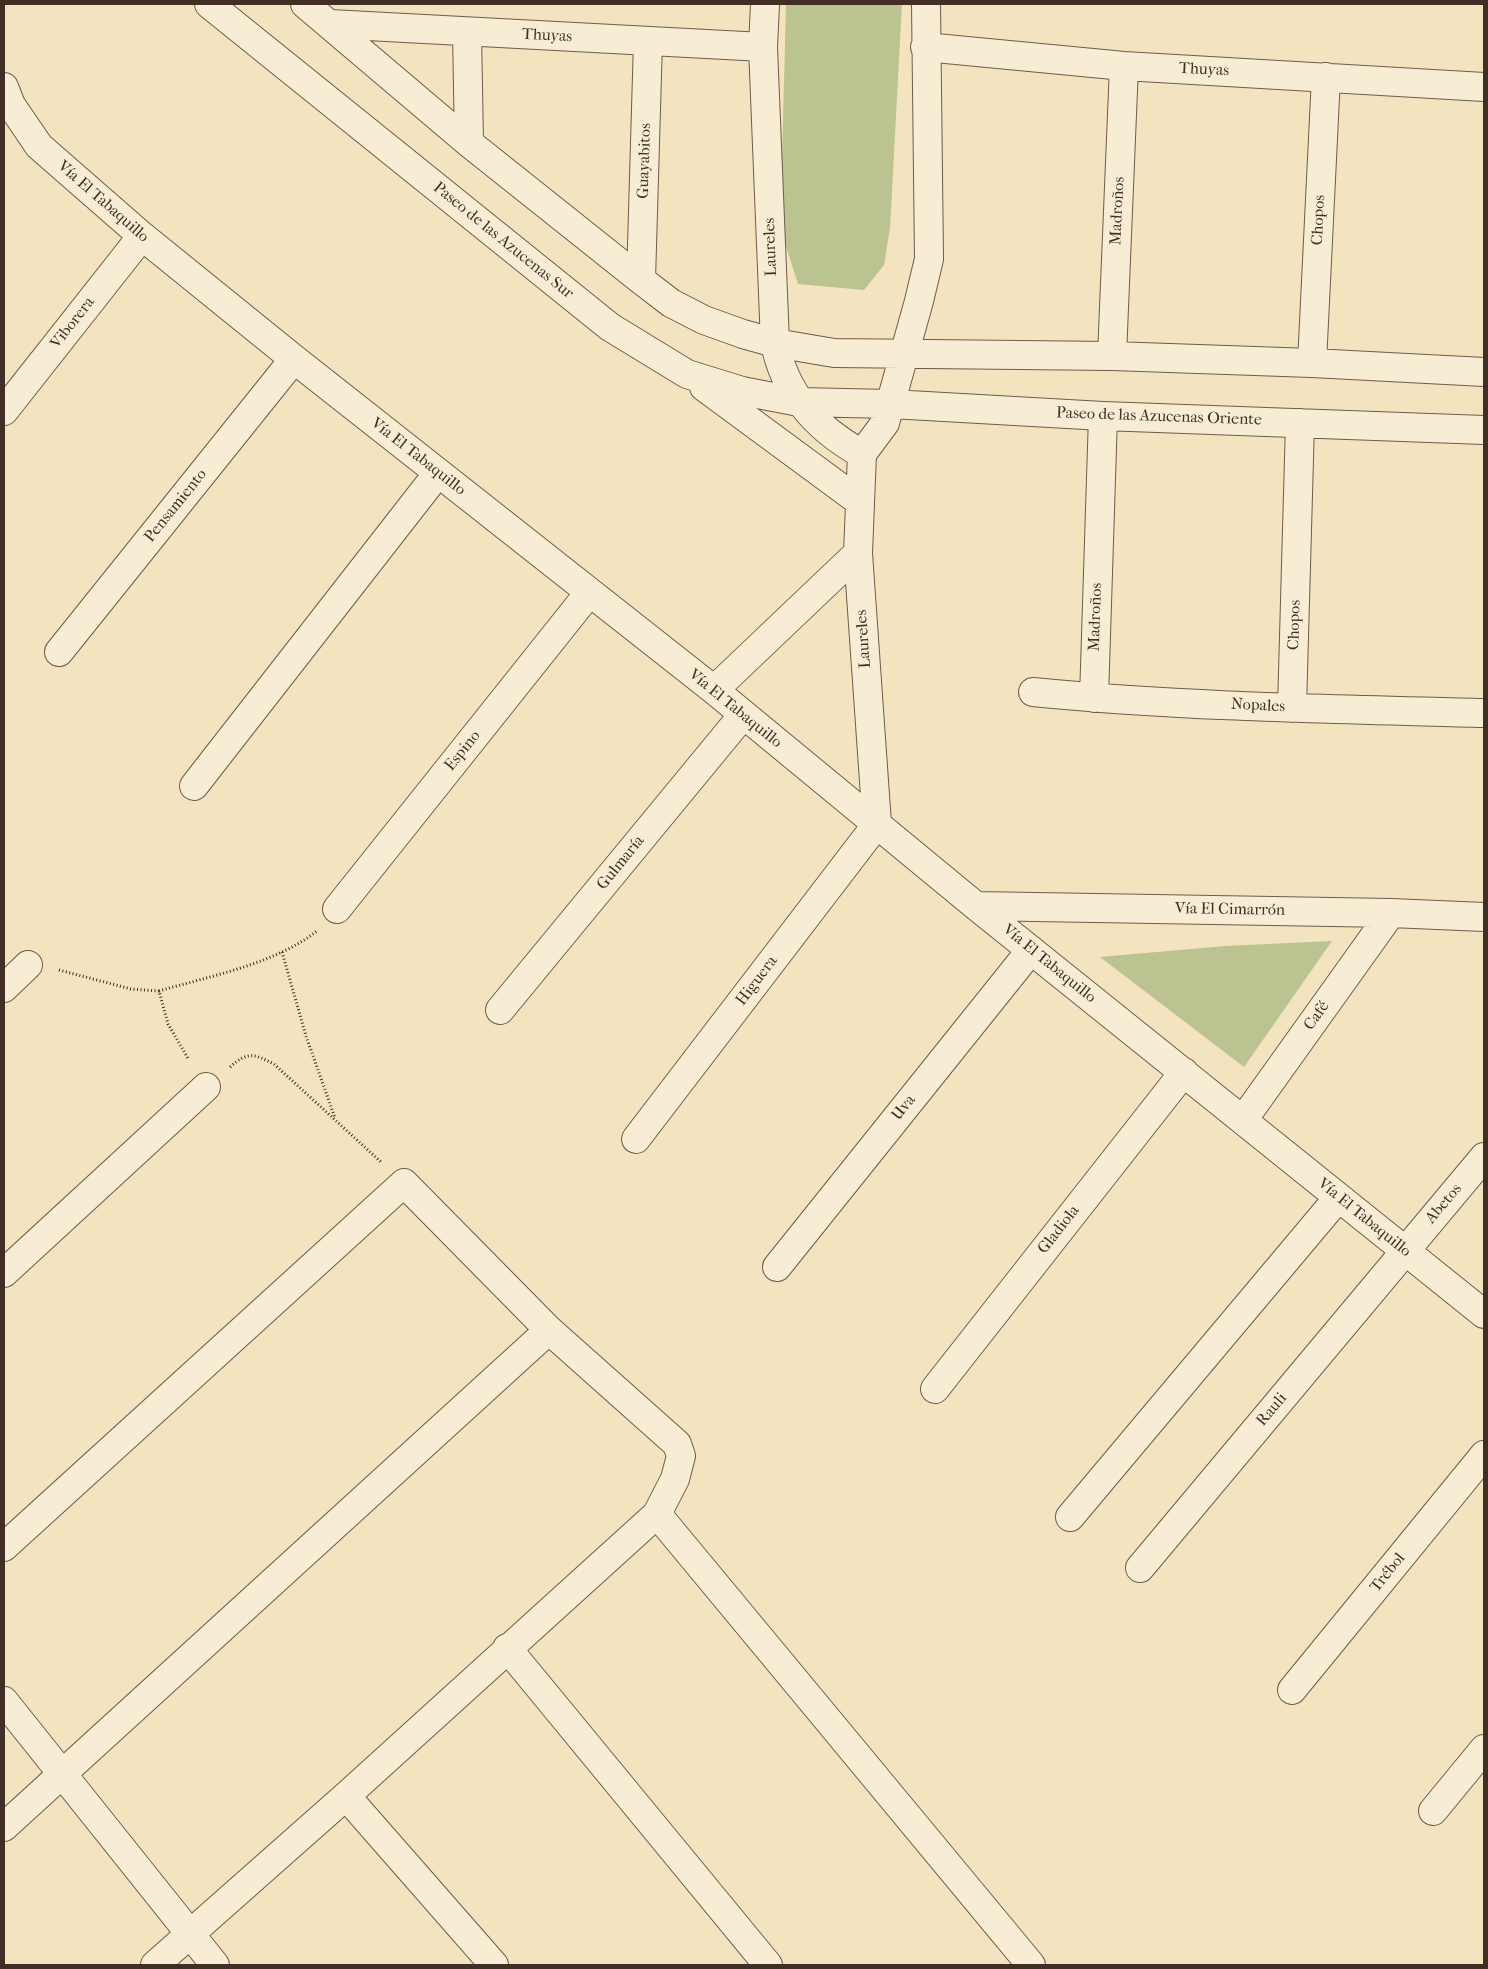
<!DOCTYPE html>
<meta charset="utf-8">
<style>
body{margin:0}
#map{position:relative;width:1488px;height:1969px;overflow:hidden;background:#f3e3bf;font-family:"IM FELL French Canon",serif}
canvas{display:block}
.frame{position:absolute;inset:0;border:5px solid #412e24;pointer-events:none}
</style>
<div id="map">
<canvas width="1488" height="1969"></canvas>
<div class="frame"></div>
</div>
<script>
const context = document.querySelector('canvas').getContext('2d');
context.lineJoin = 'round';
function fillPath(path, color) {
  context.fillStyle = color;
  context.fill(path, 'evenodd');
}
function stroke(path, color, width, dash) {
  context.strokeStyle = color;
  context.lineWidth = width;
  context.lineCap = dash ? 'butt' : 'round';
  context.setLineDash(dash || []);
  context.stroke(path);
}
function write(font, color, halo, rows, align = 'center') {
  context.font = font + ' "IM FELL French Canon",serif';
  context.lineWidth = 4;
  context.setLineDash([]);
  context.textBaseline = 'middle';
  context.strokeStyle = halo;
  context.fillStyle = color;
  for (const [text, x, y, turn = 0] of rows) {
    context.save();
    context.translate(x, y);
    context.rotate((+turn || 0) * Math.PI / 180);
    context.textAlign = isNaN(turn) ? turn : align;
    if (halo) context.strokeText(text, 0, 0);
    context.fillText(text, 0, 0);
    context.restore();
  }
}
fillPath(new Path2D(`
 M786,4h116l-12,224 -6,37 -20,25 -66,-6 -15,-47 -2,-40z
 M1332,941l-88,126 -144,-110 125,-11z`), '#bbc391');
const minor = new Path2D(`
 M209,4l401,323 77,47 55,17 57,11 92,2 212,12 381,14
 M305,4l164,139 172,137 30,23 33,17 39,14 32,9 59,10 278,3 200,7 172,9
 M765,4l-2,43 12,296c10,52 42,86 87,111
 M330,24l433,23
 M467,32l2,111
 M925,47l199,19 360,21
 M4,87l7,18 28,41 103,90 152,123 420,331 262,216 508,408
 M641,280l7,-239
 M1112,356l12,-290
 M1312,363l14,-286
 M704,387l156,115
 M4,411l138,-175
 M59,652l235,-293
 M714,690l144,-137
 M1033,692c150,15 301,17 451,21
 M1094,698l9,-282
 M1292,708l8,-285
 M194,786l244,-313
 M976,906l415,7 93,4
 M337,909l252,-316
 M4,988l24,-23
 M500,1010l243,-295
 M1243,1120l148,-207
 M636,1139l241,-315 -19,-271 4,-99 23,-31 34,-122 10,-42 -3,-255
 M777,1267l254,-317
 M4,1273l202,-186
 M935,1389l249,-317
 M657,1514l374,451
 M1070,1517l268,-319
 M4,1547l400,-364 145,147 128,114 4,12 -6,23 -18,35 -311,282 -191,169
 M1140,1568l344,-411
 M507,1648l261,317
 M1292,1690l192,-235
 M4,1701l211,264
 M346,1796l148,169
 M1433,1811l51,-62
 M4,1827l545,-497`);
stroke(minor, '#6e5b4b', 30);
stroke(new Path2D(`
 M282,952l24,84 29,82
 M59,970l72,19 28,2 9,33 21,36
 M159,991c51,-15 116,-27 158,-60
 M230,1067c18,-16 24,-13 44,-3l107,98`), '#412e24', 3, [1, 2.5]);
stroke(minor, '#f7edd5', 28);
write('16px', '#412e24', '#f7edd5', [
 ["Thuyas",547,36,3],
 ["Thuyas",1204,70,3],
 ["Guayabitos",645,161,-88],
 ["Vía El Tabaquillo",103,202,41],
 ["Madroños",1118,211,-87],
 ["Chopos",1319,220,-87],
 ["Paseo de las Azucenas Sur",503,241,39],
 ["Laureles",771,247,-92],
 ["Viborera",73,323,-52],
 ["Paseo de las Azucenas Oriente",1159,417,2],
 ["Vía El Tabaquillo",418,457,38],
 ["Pensamiento",176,506,-51],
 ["Madroños",1096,617,-88],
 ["Chopos",1295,625,-88],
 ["Laureles",864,639,-94],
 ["Nopales",1258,706,3],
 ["Vía El Tabaquillo",735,709,39],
 ["Espino",463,751,-51],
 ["Gulmaría",621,863,-51],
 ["Vía El Cimarrón",1230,910,1],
 ["Vía El Tabaquillo",1049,964,39],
 ["Higuera",757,981,-53],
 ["Café",1317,1016,-55],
 ["Uva",904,1108,-51],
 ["Abetos",1444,1204,-50],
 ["Vía El Tabaquillo",1364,1218,39],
 ["Gladiola",1059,1230,-52],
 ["Rauli",1272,1410,-50],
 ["Trébol",1388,1573,-51]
]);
</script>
